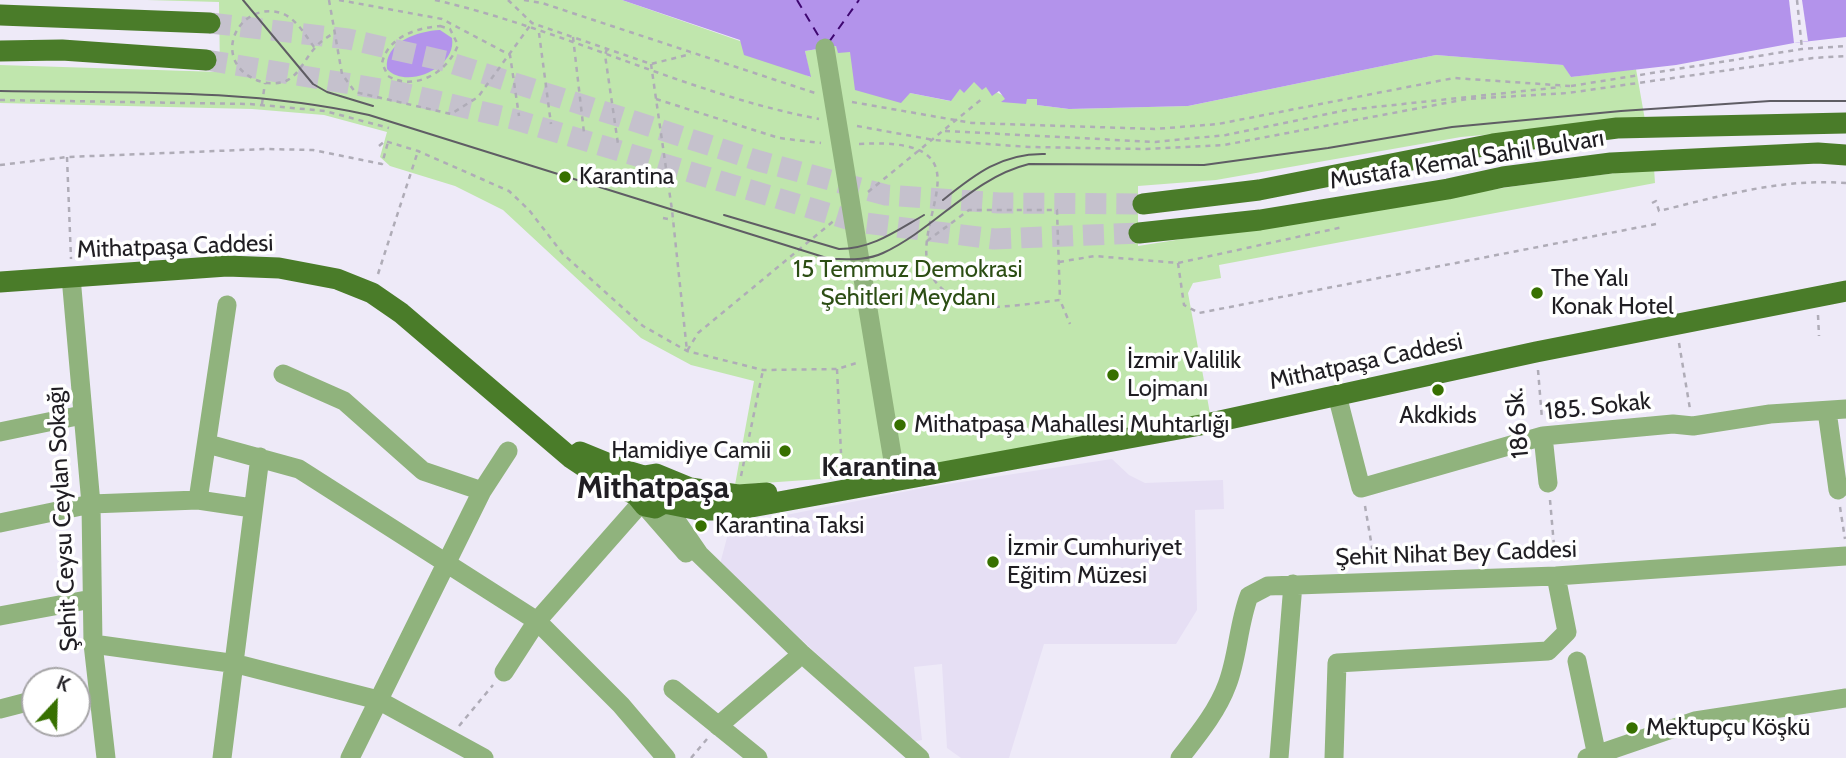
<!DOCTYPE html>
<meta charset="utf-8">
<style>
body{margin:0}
#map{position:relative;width:1846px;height:758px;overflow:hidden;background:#eeeaf8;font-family:Cabin,sans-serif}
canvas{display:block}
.north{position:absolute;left:21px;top:667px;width:70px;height:70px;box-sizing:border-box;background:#fff;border:2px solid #a6a5a7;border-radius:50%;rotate:22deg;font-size:19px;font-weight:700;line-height:28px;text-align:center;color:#201e23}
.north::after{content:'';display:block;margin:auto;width:24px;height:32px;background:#377000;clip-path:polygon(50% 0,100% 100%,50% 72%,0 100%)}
</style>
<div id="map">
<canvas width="1846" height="758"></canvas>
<div class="north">K</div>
</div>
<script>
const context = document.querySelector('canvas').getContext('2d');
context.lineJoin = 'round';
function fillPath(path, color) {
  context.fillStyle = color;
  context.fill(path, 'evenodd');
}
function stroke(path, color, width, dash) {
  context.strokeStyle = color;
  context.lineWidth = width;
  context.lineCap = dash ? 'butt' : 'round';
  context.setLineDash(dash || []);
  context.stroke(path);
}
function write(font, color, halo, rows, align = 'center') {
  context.font = font + ' Cabin,sans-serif';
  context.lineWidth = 7;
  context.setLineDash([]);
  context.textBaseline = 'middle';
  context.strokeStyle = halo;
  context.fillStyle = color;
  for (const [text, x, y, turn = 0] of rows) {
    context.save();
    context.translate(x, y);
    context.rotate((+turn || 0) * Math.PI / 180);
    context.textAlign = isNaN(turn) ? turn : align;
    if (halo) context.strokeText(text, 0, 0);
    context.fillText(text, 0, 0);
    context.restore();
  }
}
fillPath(new Path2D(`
 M1112,459l17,16 16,8 78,-3 1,29 -29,1 2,100 -21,34h-132l-35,114h-48l-14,-10 -5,-84 -28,3 8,73 -10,2 -192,-178 10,-38 198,-39z`), '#e6dff4');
fillPath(new Path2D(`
 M147,0h475l118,41 70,36 -5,-26 31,-5 14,5 60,42 40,8 10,-12 14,-8c19,8 32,18 52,23v-5h11v6l32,4 119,-3 248,-51 128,10 7,12 65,-8 9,51 -184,17 -245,43 -78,6v60l378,-60 138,-18 1,15 -436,82 2,13 -28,5 -5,10 23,126 -333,56 -143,10 19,-104 -63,-16 -50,-27 -138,-128 -48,-24 -65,-20 -10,-9 7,-25 -63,-17 -72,-6 -252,-6v-38l220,7 -1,-70z`), '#c0e6ad');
fillPath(new Path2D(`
 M622,0h1224v37l-52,6 -118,22 -105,12 -8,-12 -127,-10 -248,51 -119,3 -32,-4v-6h-10l-1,5 -25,-2 4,-3 -6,-8 -7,5 -6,-9 -4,3 -8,-8 -10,11 -4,-4 -9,12 -41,-8 -9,10 -46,-13 -5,-38 -12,1 -2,-7 -31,5 6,26 -67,-22 -4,-15z
 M440,30l12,8c5,30 -46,52 -65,31 -3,-27 31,-38 53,-39z`), '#b393eb');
fillPath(new Path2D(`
 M1789,0h13l6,41 -14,2z`), '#eeeaf8');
stroke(new Path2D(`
 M797,0l24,40
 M829,42l30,-42`), '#3f0771', 2, [9, 7]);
stroke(new Path2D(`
 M210,23l138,16 97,22 314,100 127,34 113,8 144,1
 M206,60l193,32 114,27 344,103 137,17 145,-6`), '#c5c1cd', 21, [21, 10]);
stroke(new Path2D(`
 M329,0l13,74 13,18 96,22 27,-17 54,-74
 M339,0l103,19 68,36 9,61
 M435,0c131,30 252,94 384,119
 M508,0l24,23 119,41 40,-10
 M524,0l18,3 273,90
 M1797,0l5,49
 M440,26l10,3 8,16c-10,27 -43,47 -70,31l-6,-13c6,-26 34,-35 58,-37z
 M539,33l12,91
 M573,37l11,96
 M314,47c-8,-11 -18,-29 -33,-34 -43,-13 -73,49 -22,68 7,3 20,3 27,0 13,-6 19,-22 28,-32 5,-7 14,-12 21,-17
 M607,49l-2,6 13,89
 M651,64l21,146 15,141 11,-18 138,-114
 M1571,86l231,-37 44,-3
 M656,99l123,39 42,5
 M0,100l250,4 75,7 64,17
 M852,102l120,21 183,6 63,-5 236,-46 116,8
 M262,104l3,-21
 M857,126l77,14 95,7 117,2 78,-4 243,-46 101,-6 245,-35 33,-2
 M945,131l210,11 71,-7 121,-25 214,-23
 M859,144c155,-9 21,99 87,148 8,6 19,12 29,14 28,3 58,-3 85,-6l10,24
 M379,146l6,-5 33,10 91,40 20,19 34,44 80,72 44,25 76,19 74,-1 23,-7
 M67,157l4,102
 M0,165l67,-8 199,-8 47,1 69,14 6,-22
 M868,192l115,-94
 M1652,203l4,-2 3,10c61,-15 124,-33 187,-28
 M663,218l10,2
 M927,241l42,-31h88l3,90
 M1059,262l36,-6 83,7 165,-36
 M1178,263l6,42 15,8 457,-89
 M378,274l40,-123
 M1818,315l1,21
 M1679,343l11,66
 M837,369l4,84
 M1538,370l4,49
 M741,476l22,-106
 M1550,500l5,57
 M1365,506l10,59
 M1840,507l5,32
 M459,726l34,-41
 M691,758l16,-19`), '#afacb7', 2.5, [5, 5]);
stroke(new Path2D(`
 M825,48l71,431
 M71,277l20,227 2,140 13,114
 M283,374l61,27 79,70 59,20
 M1337,395l24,93 182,-52 130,-12 20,2 77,-12 76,-5
 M1827,411l11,79
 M0,432l82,-17
 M1543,436l5,47
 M208,444l91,25 238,152 84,84 45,53
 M198,500l29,-195
 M664,503l35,51 102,99 119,105
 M645,506l41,47
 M0,523l91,-19 107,-4 54,8
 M0,616l92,-17
 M93,644l144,20 141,36 106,58
 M1577,661l20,95
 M504,672l33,-51 104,-118
 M673,689l85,69
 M0,709l35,-9
 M718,726l77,-66
 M222,758l38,-301
 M350,758l132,-267 26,-40
 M1180,758c17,-22 37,-46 47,-73 11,-28 11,-60 22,-89l19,-10 288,-10 290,-20
 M1279,758l14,-174
 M1334,758l3,-95 211,-12 19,-19 -11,-56
 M1587,758l108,-37 151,-23`), '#90b37d', 19);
stroke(new Path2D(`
 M0,15l210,8
 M0,51l62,-1 144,10
 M1143,204l116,-14 234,-46 124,-16 229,-5
 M1139,233l121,-13 188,-31 55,-12 108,-14 207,-10 28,2
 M0,282l227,-16 52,2 58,11 35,14 29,20 170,145 33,22 32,15 9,11 10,2 9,-5 35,7h36l471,-86 330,-72 310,-61
 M580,452l44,18 20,6 12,-2 34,14 48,7 29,-2`), '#4a7c29', 21);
stroke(new Path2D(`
 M243,0l70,84 14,8 46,14
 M0,91c123,2 248,-3 369,24l461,144c17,0 36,2 53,-6 52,-24 89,-75 146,-89l175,1 124,-17 124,-21 169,-16 149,-10h76
 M943,200c32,-26 59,-47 102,-46
 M724,215l115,34c33,0 57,-18 85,-34`), '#5f5d64', 2);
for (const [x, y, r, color] of [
 [565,177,7,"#377000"],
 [1537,293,7,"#377000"],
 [1113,375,7,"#377000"],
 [1438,390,7,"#377000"],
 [900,425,7,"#377000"],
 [785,451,7,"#377000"],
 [701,526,7,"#377000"],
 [993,562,7,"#377000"],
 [1632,728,7,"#377000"]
]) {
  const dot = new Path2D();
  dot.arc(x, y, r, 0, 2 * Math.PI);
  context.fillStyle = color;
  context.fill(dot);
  stroke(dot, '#fff', 2.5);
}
write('24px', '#201e23', '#fff', [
 ["Mustafa Kemal Sahil Bulvarı",1467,160,-9],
 ["Mithatpaşa Caddesi",175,247,-2],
 ["Mithatpaşa Caddesi",1366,362,-12],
 ["185. Sokak",1598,407,-6],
 ["186 Sk.",1518,423,-95],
 ["Şehit Ceysu Ceylan Sokağı",63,519,-93],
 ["Şehit Nihat Bey Caddesi",1456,554,-2]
]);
write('24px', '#201e23', '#fff', [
 ["Karantina",579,177],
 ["The Yalı",1551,279],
 ["Konak Hotel",1551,307],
 ["İzmir Valilik",1127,361],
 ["Lojmanı",1127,389],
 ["Akdkids",1438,416,"center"],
 ["Mithatpaşa Mahallesi Muhtarlığı",914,425],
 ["Hamidiye Camii",771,451,"right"],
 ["Karantina Taksi",715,526],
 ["İzmir Cumhuriyet",1007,548],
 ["Eğitim Müzesi",1007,576],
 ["Mektupçu Köşkü",1646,728]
], 'left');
write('24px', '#2c4e14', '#fff', [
 ["15 Temmuz Demokrasi",908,270],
 ["Şehitleri Meydanı",908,298]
]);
write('bold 28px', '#201e23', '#fff', [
 ["Karantina",879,468]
]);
write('bold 32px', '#201e23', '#fff', [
 ["Mithatpaşa",653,489]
]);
</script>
